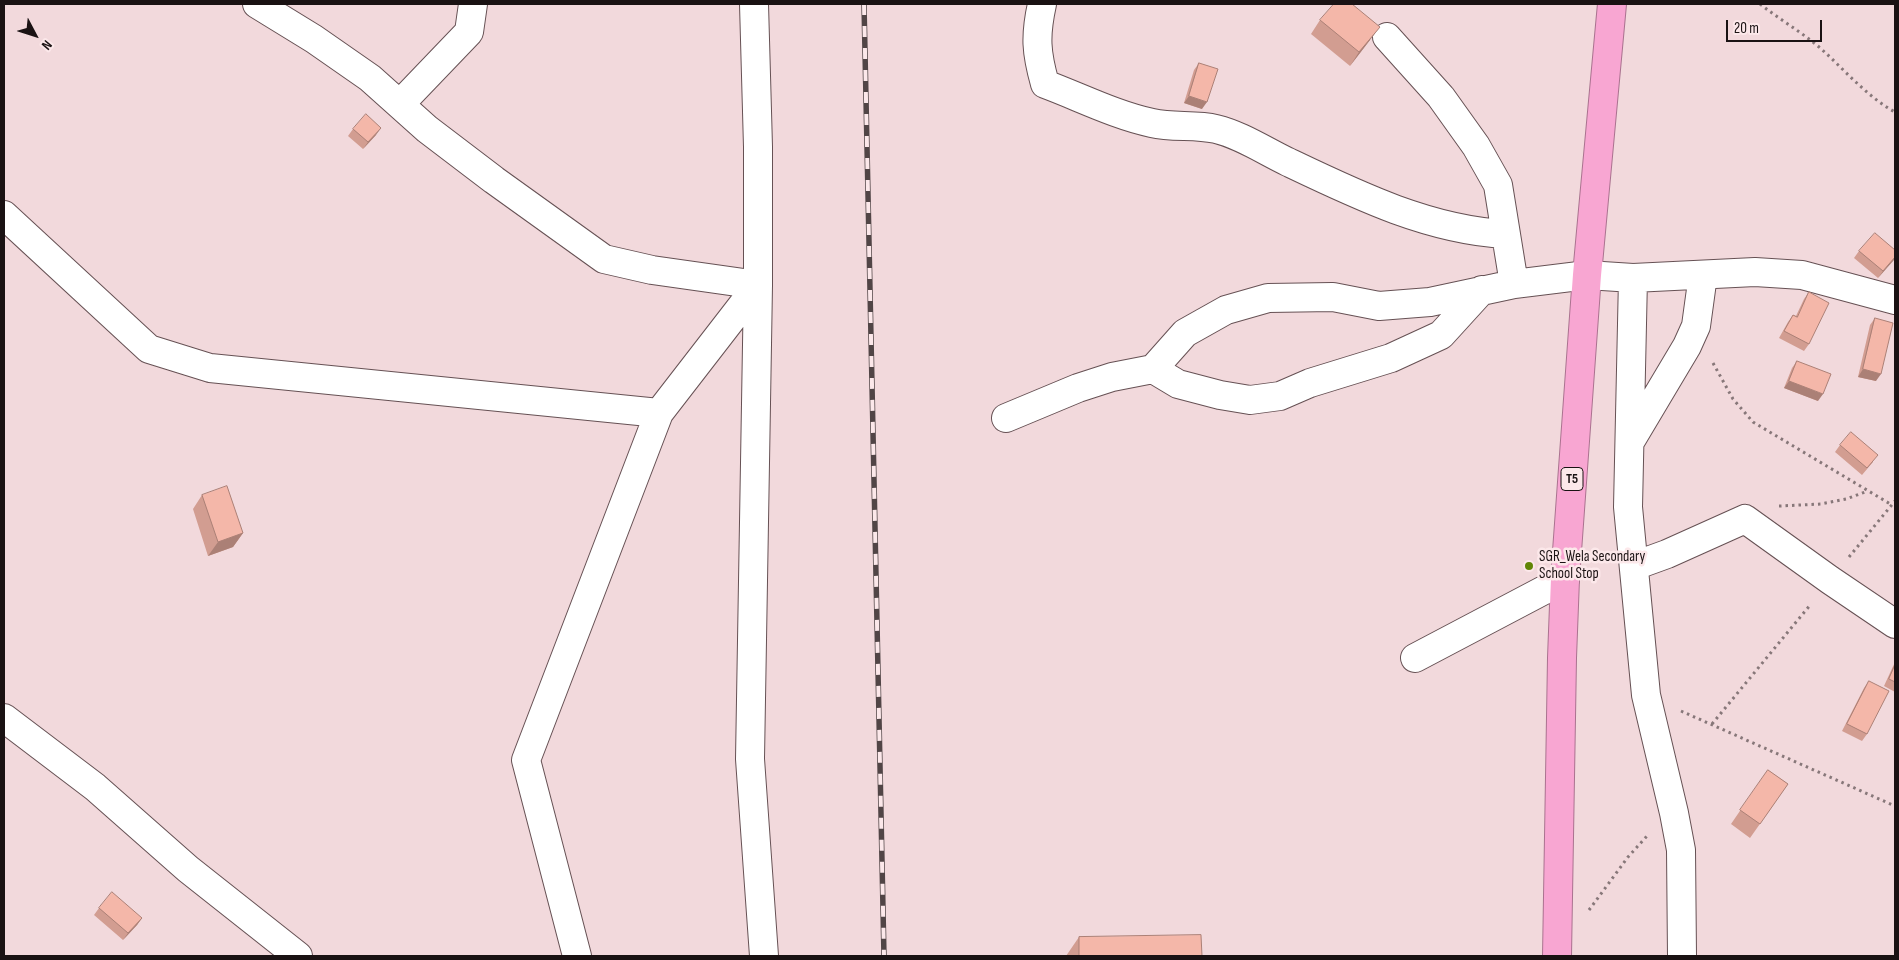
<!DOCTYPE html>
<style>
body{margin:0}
#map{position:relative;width:1899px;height:960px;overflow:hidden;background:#f2d9dc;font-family:"Sofia Sans Condensed",sans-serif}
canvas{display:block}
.frame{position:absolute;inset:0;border:5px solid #1a1213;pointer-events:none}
.north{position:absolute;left:10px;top:10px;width:50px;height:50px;-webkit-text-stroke:4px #fce8ea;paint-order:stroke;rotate:130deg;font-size:14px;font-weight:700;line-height:20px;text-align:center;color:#1a1213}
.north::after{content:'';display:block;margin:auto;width:18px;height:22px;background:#1a1213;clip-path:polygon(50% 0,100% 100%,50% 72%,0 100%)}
.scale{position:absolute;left:1726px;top:20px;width:96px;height:22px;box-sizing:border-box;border:2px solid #1a1213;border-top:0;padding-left:6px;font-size:15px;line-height:18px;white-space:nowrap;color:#1a1213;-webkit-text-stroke:4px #fce8ea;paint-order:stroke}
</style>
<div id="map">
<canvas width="1899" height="960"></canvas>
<div class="frame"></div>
<div class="north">N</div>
<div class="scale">20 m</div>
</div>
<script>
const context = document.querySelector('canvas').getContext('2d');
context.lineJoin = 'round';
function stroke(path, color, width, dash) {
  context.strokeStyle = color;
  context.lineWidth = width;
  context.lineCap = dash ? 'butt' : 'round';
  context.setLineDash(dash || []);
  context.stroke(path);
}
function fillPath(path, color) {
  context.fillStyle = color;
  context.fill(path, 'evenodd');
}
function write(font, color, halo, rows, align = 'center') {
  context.font = font + ' "Sofia Sans Condensed",sans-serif';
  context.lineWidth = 5;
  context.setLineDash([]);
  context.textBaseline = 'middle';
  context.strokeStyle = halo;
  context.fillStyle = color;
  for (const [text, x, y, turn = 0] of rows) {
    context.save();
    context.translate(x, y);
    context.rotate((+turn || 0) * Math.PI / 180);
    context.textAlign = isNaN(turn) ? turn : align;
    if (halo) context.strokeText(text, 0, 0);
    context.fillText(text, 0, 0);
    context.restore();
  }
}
const minor = new Path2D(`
 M257,4l57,35 56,39 57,51 67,51 110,79 48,11 106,15 -99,128 -133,347 51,196
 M754,4l4,143v138l-8,474 14,197
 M1042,4c-7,32 -6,48 3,80 35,13 70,31 107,39 21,5 43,1 64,6 25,6 49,22 72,33 69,33 141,68 218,72
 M1387,37l54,60 35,49 22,39 16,99
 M400,104l69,-72 4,-28
 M4,215l145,134 61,19 449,45
 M1633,278l-5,229 18,188 28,118 7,37 1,106
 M1153,369l25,15 42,11 30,5 30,-4 30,-13 81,-25 50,-23 41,-45
 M1006,418l72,-30 34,-11 41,-8 32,-36 41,-23 42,-12 65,-1 46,9 51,-4 84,-18 73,-9 46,3 122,-6 47,3 93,25
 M1631,440l56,-94 9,-20 7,-51
 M1634,566l33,-12 78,-35 85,61 65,44
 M1415,658l150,-79
 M4,718l91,69 93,82 110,87`);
const highway = new Path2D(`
 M1557,956l5,-298 3,-79 22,-304 25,-271`);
stroke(minor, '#665154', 30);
stroke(highway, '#aa728f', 30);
stroke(new Path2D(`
 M1760,4c19,15 40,27 59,43 25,22 47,49 76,65
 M1713,363l20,36 20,23 139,83
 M1779,506l42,-2 25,-5 22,-8
 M1849,557l46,-56
 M1681,711l214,95
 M1712,724l99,-120
 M1589,910l39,-53 19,-21`), '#877779', 3, [2.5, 4]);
stroke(minor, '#fff', 28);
stroke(highway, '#f8a6d2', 28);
const rail = new Path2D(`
 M864,4l20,952`);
stroke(rail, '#514546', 5.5);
stroke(rail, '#fce8ea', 4, [11]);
fillPath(new Path2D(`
 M1320,20l50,20 -20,26 -39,-32z
 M1199,63l3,46 -18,-6 10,-33z
 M353,129l23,6 -13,14 -15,-13z
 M1859,251l36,7 -17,20 -24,-20z
 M1809,292v52l-5,7 -25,-13 9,-16 5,-7 3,1 8,-17z
 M1875,318l1,63 -18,-4 12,-52z
 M1797,361l21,40 -34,-13 8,-20z
 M1840,445l33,17 -11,13 -27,-23z
 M202,495l41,38 -10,14 -25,9 -15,-47z
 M1895,662v30l-11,-6z
 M1869,681l-2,53 -5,7 -20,-10 22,-43z
 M1768,770l20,14 -38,54 -19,-14z
 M99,908l43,10 -5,7 -14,15 -29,-25z
 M1079,937l123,19h-136z`), '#d29d91');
fillPath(new Path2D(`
 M1380,27l-30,39 9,-14z
 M1189,96l18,6 -5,7 -18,-6z
 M381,128l-5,7 -13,14 5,-7z
 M1895,257l-1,3 -16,18 5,-7z
 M1863,369l18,5 -5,7 -18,-4z
 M1789,381l34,13 -5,7 -34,-13z
 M243,533l-10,14 -25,9 10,-14z
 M142,918l-5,7 -14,15 5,-7z`), '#ab8076');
const building = new Path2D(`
 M1334,4h18l28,23 -21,25 -39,-32z
 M1199,63l19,6 -11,33 -18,-6z
 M366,114l15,14 -13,14 -15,-13z
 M1875,233l20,17v7l-12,14 -24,-20z
 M1809,292l20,11 -20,41 -25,-13 9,-16 4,2z
 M1875,318l18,5 -12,51 -18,-5z
 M1797,361l34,13 -8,20 -34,-13z
 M1851,432l27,23 -11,13 -27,-23z
 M227,486l16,47 -25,9 -16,-47z
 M1895,665v17l-6,-3z
 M1869,681l20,10 -22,43 -20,-10z
 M1768,770l20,14 -28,40 -20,-14z
 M112,892l30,26 -14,15 -29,-25z
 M1201,935l1,21h-123v-19z`);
fillPath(building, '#f4b7a9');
stroke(building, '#ab8076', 1);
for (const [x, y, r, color] of [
 [1529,566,5,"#618506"]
]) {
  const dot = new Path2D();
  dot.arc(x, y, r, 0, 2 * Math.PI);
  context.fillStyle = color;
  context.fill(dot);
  stroke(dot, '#fce8ea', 2);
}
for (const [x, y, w] of [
 [1572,479,22]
]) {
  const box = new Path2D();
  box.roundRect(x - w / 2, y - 11.5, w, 23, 4);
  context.fillStyle = '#fce8ea';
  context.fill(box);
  stroke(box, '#1a1213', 1);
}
write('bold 14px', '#1a1213', null, [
 ["T5",1572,479]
]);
write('15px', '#1a1213', '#fce8ea', [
 ["SGR_Wela Secondary",1539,557],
 ["School Stop",1539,574]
], 'left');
</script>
